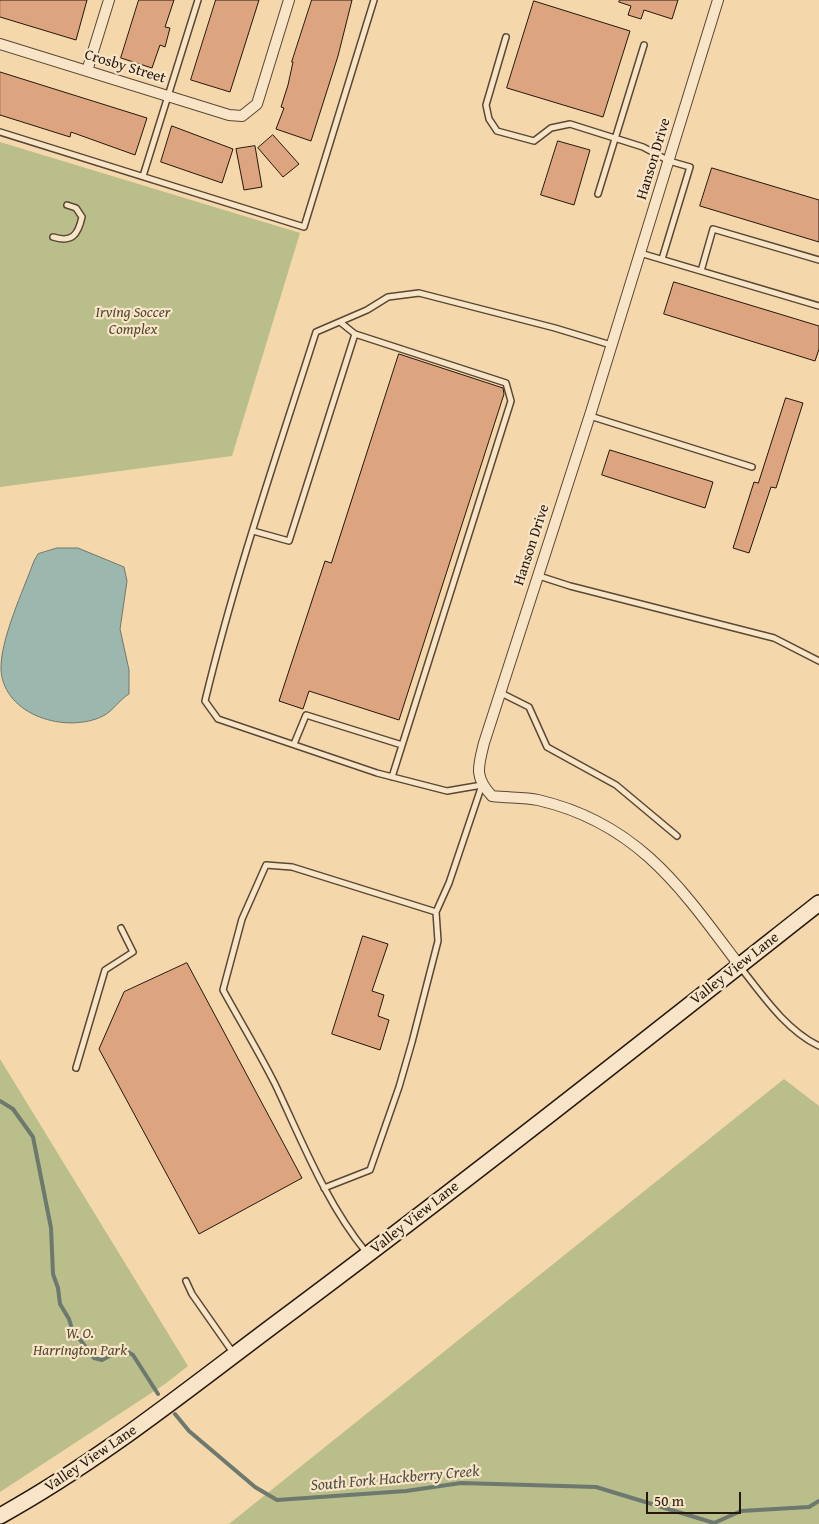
<!DOCTYPE html>
<style>
body{margin:0}
#map{position:relative;width:819px;height:1524px;overflow:hidden;background:#f4d7ab;font-family:"Gentium Book Plus",serif}
canvas{display:block}
.scale{position:absolute;left:646px;top:1492px;width:95px;height:22px;box-sizing:border-box;border:2px solid #26170d;border-top:0;padding-left:6px;font-size:15px;line-height:18px;white-space:nowrap;color:#26170d;-webkit-text-stroke:4px #f8e5c8;paint-order:stroke}
</style>
<div id="map">
<canvas width="819" height="1524"></canvas>
<div class="scale">50 m</div>
</div>
<script>
const context = document.querySelector('canvas').getContext('2d');
context.lineJoin = 'round';
function fillPath(path, color) {
  context.fillStyle = color;
  context.fill(path, 'evenodd');
}
function stroke(path, color, width, dash) {
  context.strokeStyle = color;
  context.lineWidth = width;
  context.lineCap = dash ? 'butt' : 'round';
  context.setLineDash(dash || []);
  context.stroke(path);
}
function write(font, color, halo, rows, align = 'center') {
  context.font = font + ' "Gentium Book Plus",serif';
  context.lineWidth = 4.5;
  context.setLineDash([]);
  context.textBaseline = 'middle';
  context.strokeStyle = halo;
  context.fillStyle = color;
  for (const [text, x, y, turn = 0] of rows) {
    context.save();
    context.translate(x, y);
    context.rotate((+turn || 0) * Math.PI / 180);
    context.textAlign = isNaN(turn) ? turn : align;
    if (halo) context.strokeText(text, 0, 0);
    context.fillText(text, 0, 0);
    context.restore();
  }
}
fillPath(new Path2D(`
 M0,142l300,91 -68,223 -232,31z
 M0,1059l188,307 -23,18 -165,108z
 M784,1079l35,27v418h-590z`), '#babe8a');
const water = new Path2D(`
 M57,548h21l46,19 3,14 -7,48 9,41v24c-10,6 -16,17 -26,22 -36,18 -99,0 -102,-46 -1,-30 22,-79 33,-109l4,-7z`);
fillPath(water, '#9cb8ae');
stroke(water, '#6d786e', 1);
stroke(new Path2D(`
 M0,1101l13,8 20,28 18,91 2,46 5,14 2,16 9,15 3,10 22,29 8,2 21,-11 10,6 25,39
 M175,1414l14,17 66,56 22,13 129,-9 55,-8 135,4 118,36 27,-12 68,-4 10,-6`), '#6d786e', 4);
const building = new Path2D(`
 M0,0h87l-11,40 -76,-23z
 M139,0h35l-9,27 5,1 -5,19 -5,-2 -8,23 -31,-10z
 M216,0h43l-29,92 -39,-12z
 M312,0h40l-14,56 -27,85 -35,-12 8,-21 -3,-1 7,-22 5,-23h-1z
 M620,0h58l-6,19 -28,-9 -3,9 -13,-4 3,-9 -12,-4z
 M534,1l96,30 -27,86 -96,-29z
 M0,72l147,46 -12,37 -64,-23 -1,5 -70,-22z
 M172,126l61,23 -11,34 -61,-21z
 M273,135l26,29 -16,13 -25,-29z
 M558,141l32,9 -16,55 -33,-10z
 M255,146l7,41 -18,3 -8,-41z
 M712,168l107,32v42l-119,-36z
 M674,282l145,44v23l-4,12 -151,-47z
 M399,354l104,34 1,6 -105,326 -90,-29 -6,18 -24,-8 46,-140 6,2z
 M786,398l17,5 -27,85 -5,-1 -22,66 -16,-5 21,-66 4,1z
 M610,450l103,32 -8,26 -103,-33z
 M363,936l25,8 -16,47 12,4 -6,21 11,4 -9,30 -48,-16z
 M187,963l115,215 -103,56 -100,-185 25,-57z`);
fillPath(building, '#dca580');
stroke(building, '#26170d', 1);
const lane = new Path2D(`
 M506,37l-20,68 3,14 8,12 37,10 17,-13 19,-4 73,23 26,14 21,6 -28,92
 M0,132l304,95 70,-227
 M143,176l55,-176
 M598,194l46,-149
 M53,237c19,6 25,-2 29,-20l-6,-9 -9,-3
 M640,253l179,53
 M701,271l12,-42 106,31
 M340,322l15,12 151,49 5,18 -119,376
 M590,416l162,51
 M253,531l36,10 66,-207
 M539,576l31,10 204,52 45,23
 M501,693l28,14 18,40 69,38 61,51
 M294,744l12,-29 96,30
 M436,912l13,-29 33,-98 -35,6 -70,-18 -159,-54 -13,-18c30,-125 72,-247 111,-369l51,-22 21,-13 31,-4 136,35 56,17
 M741,968c22,28 45,62 78,78
 M76,1068l29,-98 28,-18 -12,-24
 M324,1188l46,-18 29,-83 13,-45 26,-101 -2,-29 -144,-45 -26,-2 -24,54 -19,71c17,31 36,62 52,94 27,57 51,119 91,168
 M186,1281l6,13 42,60`);
const street = new Path2D(`
 M718,0l-127,412 -107,331c-6,24 -10,34 8,53 15,2 32,1 46,4 100,23 144,89 201,165
 M0,44l229,71 13,1 15,-12 32,-104
 M87,71l22,-71`);
const secondary = new Path2D(`
 M0,1516c105,-58 198,-135 294,-206 178,-133 351,-270 525,-407`);
stroke(lane, '#5a4734', 8);
stroke(street, '#5a4734', 12);
stroke(secondary, '#26170d', 18);
stroke(lane, '#f8e5c8', 5);
stroke(street, '#f8e5c8', 10);
stroke(secondary, '#f8e5c8', 15);
write('15px', '#26170d', '#f8e5c8', [
 ["Crosby Street",125,67,17],
 ["Hanson Drive",654,159,-73],
 ["Hanson Drive",532,545,-72],
 ["Valley View Lane",735,969,-38],
 ["Valley View Lane",415,1218,-38],
 ["Valley View Lane",91,1459,-34]
]);
write('italic 15px', '#524932', '#f8e5c8', [
 ["Irving Soccer",133,313],
 ["Complex",133,330],
 ["W. O.",80,1334],
 ["Harrington Park",80,1351]
]);
write('italic 16px', '#4f4f45', '#f8e5c8', [
 ["South Fork Hackberry Creek",395,1479,-5]
]);
</script>
